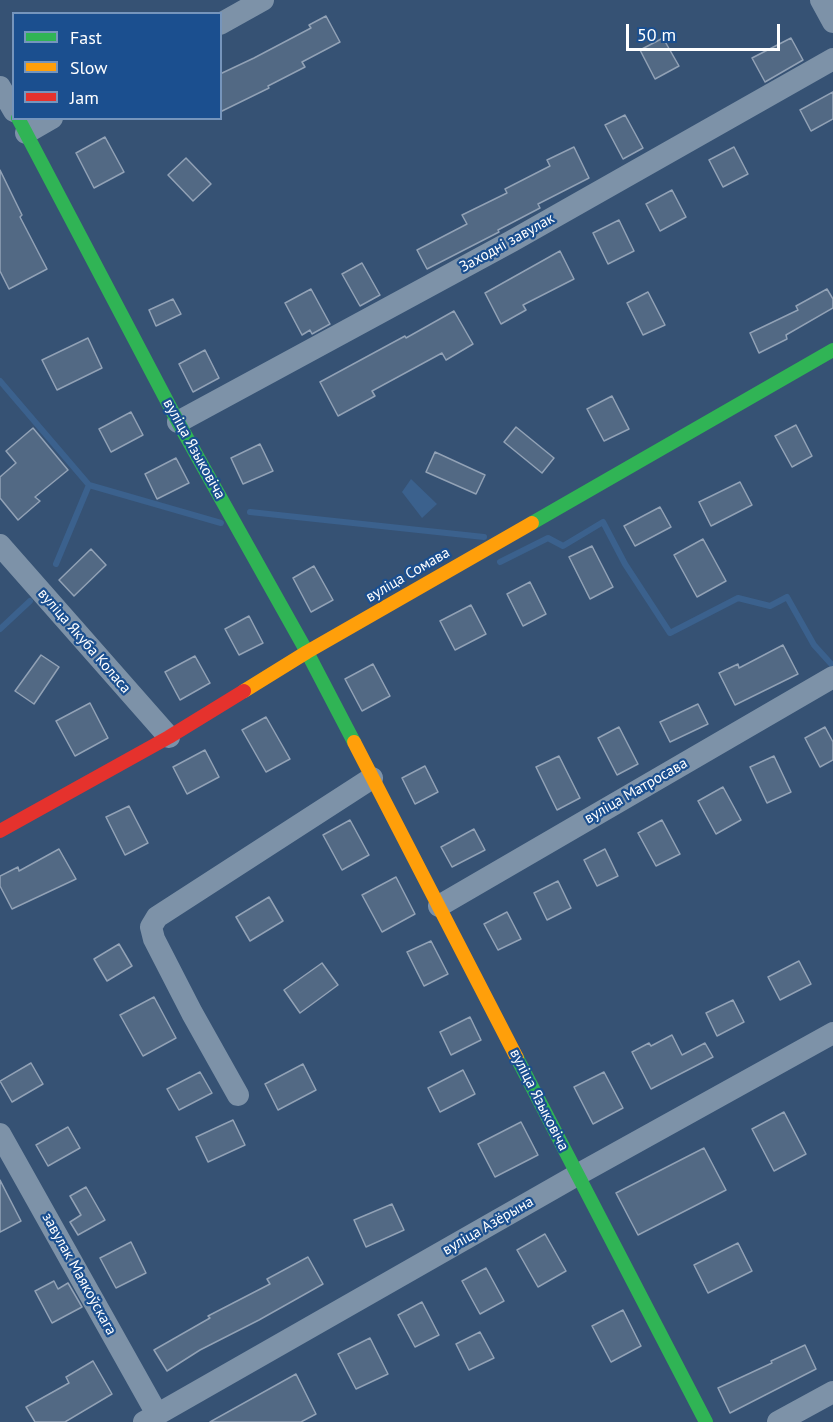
<!DOCTYPE html>
<meta charset="utf-8">
<style>
body{margin:0}
#map{position:relative;width:833px;height:1422px;overflow:hidden;background:#365274;font-family:"PT Sans",sans-serif}
canvas{display:block}
.legend{position:absolute;left:12px;top:12px;width:210px;height:108px;box-sizing:border-box;background:#1b4f8f;border:2px solid #7695bc;margin:0;padding:8px 10px;list-style:none;font-size:18px;color:#fff}
.legend li{display:flex;align-items:center;gap:12px;height:30px}
.legend b{width:30px;border:2px solid #7695bc}
.scale{position:absolute;left:626px;top:24px;width:154px;height:27px;box-sizing:border-box;border:3px solid #fff;border-top:0;padding-left:8px;font-size:18px;line-height:21px;white-space:nowrap;color:#fff;-webkit-text-stroke:4px #1b4f8f;paint-order:stroke}
</style>
<div id="map">
<canvas width="833" height="1422"></canvas>
<ul class="legend">
<li><b style="height:8px;background:#30b455"></b>Fast</li>
<li><b style="height:8px;background:#ff9f0a"></b>Slow</li>
<li><b style="height:8px;background:#e5322d"></b>Jam</li>
</ul>
<div class="scale">50 m</div>
</div>
<script>
const context = document.querySelector('canvas').getContext('2d');
context.lineJoin = 'round';
function fillPath(path, color) {
  context.fillStyle = color;
  context.fill(path, 'evenodd');
}
function stroke(path, color, width, dash) {
  context.strokeStyle = color;
  context.lineWidth = width;
  context.lineCap = dash ? 'butt' : 'round';
  context.setLineDash(dash || []);
  context.stroke(path);
}
function write(font, color, halo, rows, align = 'center') {
  context.font = font + ' "PT Sans",sans-serif';
  context.lineWidth = 4.5;
  context.setLineDash([]);
  context.textBaseline = 'middle';
  context.strokeStyle = halo;
  context.fillStyle = color;
  for (const [text, x, y, turn = 0] of rows) {
    context.save();
    context.translate(x, y);
    context.rotate((+turn || 0) * Math.PI / 180);
    context.textAlign = isNaN(turn) ? turn : align;
    if (halo) context.strokeText(text, 0, 0);
    context.fillText(text, 0, 0);
    context.restore();
  }
}
fillPath(new Path2D(`
 M411,479l26,25 -15,14 -20,-26z`), '#3b618d');
stroke(new Path2D(`
 M0,381l89,104 -33,79
 M89,485l132,38
 M250,512l234,25
 M500,562l48,-24 15,8 40,-24 22,42 45,69 68,-35 32,8 17,-9 27,48 19,21
 M0,629l30,-28`), '#3b618d', 6);
const building = new Path2D(`
 M326,16l14,26 -38,20 3,5 -37,19 1,2 -49,24v-38l34,-16 57,-30 -2,-3z
 M663,38l16,28 -24,13 -15,-29z
 M791,38l12,22 -38,22 -13,-24z
 M833,92v27l-22,12 -11,-21z
 M625,115l18,33 -20,11 -18,-34z
 M105,137l19,35 -30,16 -18,-35z
 M574,147l15,31 -51,26 2,4 -42,22 1,2 -72,37 -10,-19 50,-26 -5,-9 45,-22 -2,-4 45,-23 -3,-6z
 M734,147l14,27 -25,13 -14,-27z
 M186,158l25,26 -18,17 -25,-26z
 M0,170l22,45 -2,2 27,52 -38,20 -9,-18z
 M672,190l14,27 -26,14 -14,-27z
 M619,220l15,31 -26,13 -15,-31z
 M560,251l14,28 -51,26 3,5 -25,14 -16,-31z
 M362,263l18,32 -20,11 -18,-32z
 M311,289l19,35 -18,10 -2,-4 -8,5 -17,-32z
 M827,289l6,10v9l-47,27 1,4 -28,14 -9,-20 48,-23 -2,-4z
 M648,292l17,33 -22,10 -16,-32z
 M173,299l8,15 -25,12 -7,-16z
 M454,311l19,33 -27,16 -4,-7 -70,38 3,5 -37,20 -18,-34 85,-46 1,2z
 M88,338l14,30 -45,22 -15,-30z
 M205,350l14,28 -26,14 -14,-28z
 M612,396l17,33 -25,12 -17,-32z
 M131,412l12,23 -32,17 -12,-23z
 M796,425l16,31 -20,11 -17,-31z
 M516,427l38,31 -12,15 -38,-31z
 M33,428l35,42 -33,27 5,4 -22,19 -18,-22v-21l16,-14 -10,-12z
 M260,444l13,27 -30,13 -12,-26z
 M435,452l50,23 -9,19 -50,-22z
 M176,458l13,25 -32,16 -12,-25z
 M740,482l12,23 -41,21 -12,-24z
 M660,507l11,20 -36,19 -11,-20z
 M703,539l23,42 -29,16 -23,-42z
 M592,546l21,41 -23,12 -21,-42z
 M91,549l15,16 -32,31 -15,-16z
 M314,566l19,34 -22,12 -18,-34z
 M530,582l16,32 -23,12 -16,-32z
 M471,605l15,29 -31,16 -15,-29z
 M249,616l14,27 -24,12 -14,-26z
 M783,645l15,29 -63,31 -16,-32 19,-9 1,4z
 M41,655l18,12 -25,37 -19,-13z
 M195,656l15,27 -30,17 -15,-28z
 M373,664l17,32 -28,15 -17,-32z
 M90,703l18,35 -33,18 -19,-35z
 M698,704l10,20 -38,18 -10,-20z
 M266,717l24,42 -24,13 -24,-42z
 M619,727l19,37 -21,11 -19,-37z
 M825,727l8,15v18l-13,7 -15,-29z
 M205,750l14,27 -32,17 -14,-27z
 M559,756l21,42 -23,12 -21,-43z
 M774,756l17,36 -24,11 -17,-36z
 M425,766l13,26 -23,12 -13,-26z
 M723,787l18,33 -25,14 -18,-33z
 M129,806l19,37 -23,12 -19,-38z
 M350,820l19,35 -27,15 -19,-35z
 M662,820l18,34 -24,12 -18,-33z
 M474,829l11,21 -33,17 -11,-20z
 M59,849l17,30 -64,30 -12,-23v-10l18,-9 1,4z
 M605,849l13,27 -21,10 -13,-26z
 M396,877l19,37 -33,18 -20,-37z
 M558,881l13,27 -24,12 -13,-27z
 M269,897l14,24 -33,20 -14,-24z
 M507,912l14,27 -23,11 -14,-26z
 M431,941l17,33 -24,12 -17,-34z
 M119,944l13,22 -25,15 -13,-22z
 M799,961l12,23 -31,16 -12,-23z
 M322,963l16,22 -38,28 -16,-23z
 M154,997l22,41 -33,18 -23,-41z
 M733,1000l11,22 -27,14 -11,-23z
 M470,1017l11,23 -30,15 -11,-23z
 M672,1035l10,20 23,-12 8,14 -62,32 -19,-37 17,-9 2,3z
 M31,1063l12,21 -31,18 -12,-21z
 M303,1064l13,26 -38,20 -13,-26z
 M463,1070l12,24 -35,18 -12,-24z
 M200,1072l12,21 -33,17 -12,-21z
 M604,1072l19,36 -30,16 -19,-37z
 M784,1112l22,42 -32,17 -22,-42z
 M233,1120l12,25 -37,17 -12,-25z
 M521,1122l17,33 -43,22 -17,-33z
 M68,1127l12,21 -32,18 -12,-21z
 M704,1148l22,42 -88,45 -22,-42z
 M0,1180l21,41 -21,11z
 M86,1187l19,33 -27,15 -8,-13 11,-7 -11,-19z
 M392,1204l12,26 -38,17 -12,-27z
 M545,1234l21,37 -28,16 -21,-37z
 M131,1242l15,31 -30,15 -16,-30z
 M738,1243l14,28 -44,22 -14,-28z
 M308,1257l15,27 -64,36 -59,30 -33,21 -13,-21 56,-32 -2,-2 62,-32 -3,-5z
 M486,1268l18,33 -24,13 -18,-33z
 M54,1281l4,8 10,-6 14,24 -30,16 -17,-32z
 M422,1302l17,33 -24,12 -17,-32z
 M623,1310l18,36 -30,16 -19,-36z
 M480,1332l14,26 -25,12 -13,-26z
 M370,1338l18,36 -32,15 -18,-35z
 M805,1345l11,24 -86,44 -12,-25 54,-25 -1,-2z
 M93,1361l19,33 -47,28h-30l-9,-15 43,-24 -3,-6z
 M296,1374l20,40 -15,8h-91z`);
fillPath(building, '#526984');
stroke(building, '#92a2b6', 1.5);
stroke(new Path2D(`
 M821,0l12,22
 M220,24l43,-24
 M0,87l14,24
 M26,133l26,-15
 M178,422l334,-181 321,-182
 M0,545l169,192
 M439,906l394,-229
 M238,1095l-46,-82 -38,-74 -3,-12 6,-10 215,-139
 M0,1134l157,280
 M144,1422l433,-247 256,-142
 M778,1422l55,-30`), '#7d92a8', 22);
stroke(new Path2D(`
 M18,118l160,304 129,230 47,90
 M532,523l301,-173
 M517,1058l189,364`), '#30b455', 14);
stroke(new Path2D(`
 M244,691l63,-39 225,-129
 M354,742l163,316`), '#ff9f0a', 14);
stroke(new Path2D(`
 M0,831l169,-94 75,-46`), '#e5322d', 14);
write('15px', '#fff', '#1b4f8f', [
 ["Заходні завулак",507,243,-29],
 ["вуліца Языковіча",194,449,61],
 ["вуліца Сомава",408,575,-30],
 ["вуліца Якуба Коласа",84,641,49],
 ["вуліца Матросава",636,791,-30],
 ["вуліца Языковіча",539,1100,63],
 ["вуліца Азёрына",488,1226,-30],
 ["завулак Маякоўскага",79,1274,61]
]);
</script>
